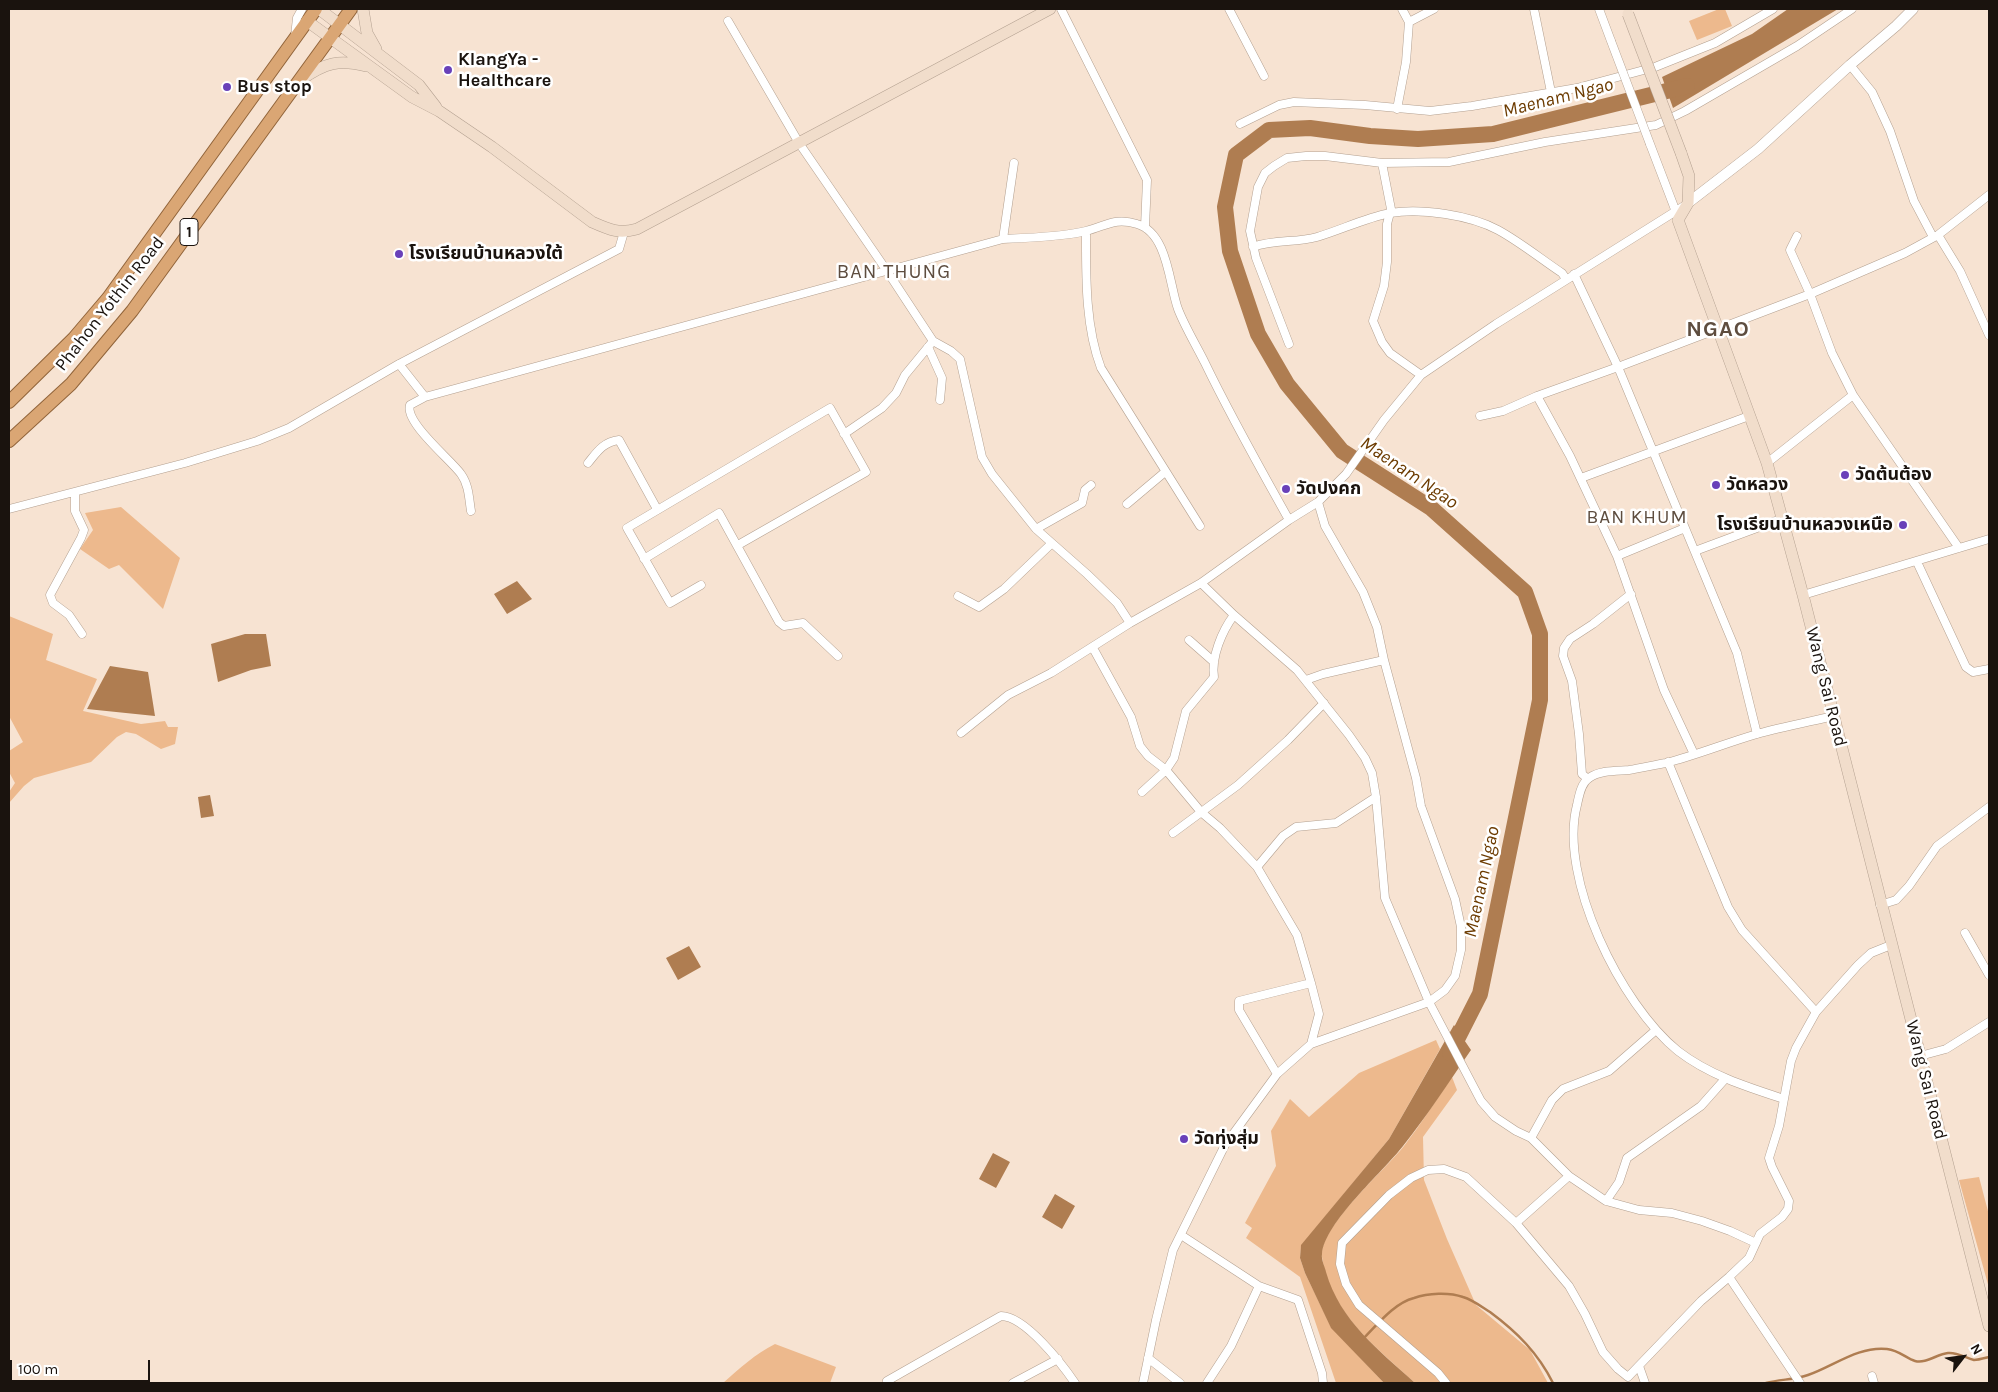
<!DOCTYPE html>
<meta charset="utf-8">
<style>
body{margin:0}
#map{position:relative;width:1998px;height:1392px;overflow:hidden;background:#f7e3d2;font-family:Karla,sans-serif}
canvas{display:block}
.frame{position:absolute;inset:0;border:10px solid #1a130e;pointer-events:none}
.north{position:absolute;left:1938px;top:1332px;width:50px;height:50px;-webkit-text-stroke:4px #fff;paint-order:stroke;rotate:60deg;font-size:14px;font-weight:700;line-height:20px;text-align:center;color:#1a130e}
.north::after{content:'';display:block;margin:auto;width:18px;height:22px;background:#1a130e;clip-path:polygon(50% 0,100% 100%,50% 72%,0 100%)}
.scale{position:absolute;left:10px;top:1360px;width:140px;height:22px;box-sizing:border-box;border:2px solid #1a130e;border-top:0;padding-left:6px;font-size:15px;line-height:18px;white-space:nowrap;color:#1a130e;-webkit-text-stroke:4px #fff;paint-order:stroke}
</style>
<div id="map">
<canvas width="1998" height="1392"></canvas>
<div class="frame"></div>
<div class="north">N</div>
<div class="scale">100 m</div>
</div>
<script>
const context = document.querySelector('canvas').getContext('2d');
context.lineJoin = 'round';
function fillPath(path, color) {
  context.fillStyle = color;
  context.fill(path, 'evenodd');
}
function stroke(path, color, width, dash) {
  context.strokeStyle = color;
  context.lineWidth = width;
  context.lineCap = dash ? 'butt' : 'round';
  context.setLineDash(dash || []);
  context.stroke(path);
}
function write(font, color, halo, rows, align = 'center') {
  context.font = font + ' Karla,"Noto Sans Thai",sans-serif';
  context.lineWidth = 5;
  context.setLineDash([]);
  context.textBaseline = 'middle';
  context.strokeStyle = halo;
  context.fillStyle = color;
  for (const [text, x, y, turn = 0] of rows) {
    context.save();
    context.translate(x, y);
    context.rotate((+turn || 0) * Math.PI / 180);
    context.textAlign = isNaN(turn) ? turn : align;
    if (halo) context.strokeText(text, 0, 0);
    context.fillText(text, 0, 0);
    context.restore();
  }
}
fillPath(new Path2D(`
 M1719,9h6l7,17 -35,14 -8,-19z
 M121,507l59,51 -17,51 -44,-44 -10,4 -29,-20 13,-19 -8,-17z
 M9,616l44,18 -7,26 51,19 -14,32 58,13 24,-3 3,6h10l-3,17 -14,5 -25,-15 -10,-2 -9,5 -26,25 -57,16 -10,8 -15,17v-11l6,-9 -6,-11v-21l14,-9 -14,-26z
 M1436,1040l4,9 -51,90 -88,107 -1,12 5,15 26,54 53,56h-48l-36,-106 -54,-39 6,-10 -7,-5 31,-57 -5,-35 19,-32 19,18 50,-44z
 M1452,1077l5,13 -34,47 1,43 23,59 29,66 54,45 18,33h-133c-38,-35 -86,-71 -93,-126 -4,-29 63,-87 82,-111 17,-22 32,-46 48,-69z
 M1979,1177l10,38v73l-30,-108z
 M775,1344l61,23 -6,16h-107c17,-15 32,-29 52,-39z`), '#edb98d');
fillPath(new Path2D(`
 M1788,9h50l-165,99 -11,-31 90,-43z
 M517,581l15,18 -25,15 -13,-20z
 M245,634h21l5,32 -20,4 -33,12 -7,-38z
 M110,666l38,6 7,44 -68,-7z
 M210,795l4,21 -13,2 -3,-21z
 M689,946l12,21 -23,13 -12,-22z
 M1454,1025l17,25c-22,32 -44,66 -68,96 -21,27 -78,76 -81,108 -1,6 3,13 4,18 14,49 53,78 89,111h-31l-53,-55 -26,-55 -5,-15 1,-13 88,-106z
 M993,1153l17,9 -14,26 -17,-9z
 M1055,1194l20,12 -13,23 -20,-12z`), '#af7d51');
stroke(new Path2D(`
 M1363,1339c14,-14 31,-36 51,-41 14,-5 35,-6 49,-1 10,3 19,10 27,15 27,20 48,41 63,71
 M1766,1383c14,-4 29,-3 42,-8 26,-9 50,-29 79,-26 12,1 20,10 28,12 11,3 22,-7 33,-8 10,-1 17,5 26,7 4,0 11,-2 15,-3`), '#af7d51', 2.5);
stroke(new Path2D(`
 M1450,1053l30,-59 60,-294v-66l-15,-42 -94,-84 -89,-57 -55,-67 -29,-50 -28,-83 -5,-44 11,-52 33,-25 41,-2 60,8 48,3 75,-5 194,-48`), '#af7d51', 16);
const minor = new Path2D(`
 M1061,9l86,171 -2,47
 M1229,9l35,67
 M1534,9l17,83
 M1599,9l12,32
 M728,21l71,122 88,128 46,70 18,10 9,8 22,98 10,17 44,55 51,45 30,29 13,20
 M1409,22l25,-13
 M295,36l2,-18 5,-9
 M1850,65l22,27 18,39 24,70 19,36
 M1397,109l9,-47 3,-40 -7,-13
 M1240,124l39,-19 15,-3 71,3 65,6 42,-5 105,-18 78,-21 60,-24 58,-34
 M1650,144l26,68
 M1382,163l9,46 -4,15v38l-3,24 -11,35 9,21 8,11 31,22
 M1086,231c0,44 -1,95 15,137l99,158
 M1938,235l22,36 29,64
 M1797,236l-7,14 20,44 22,59 21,42 106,153
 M1003,239l11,-76
 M1253,247c21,-8 43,-4 64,-10 24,-7 48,-19 73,-24 32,-5 80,2 108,17 22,12 43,29 64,43l4,6
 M1574,274l44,93 119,286 20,81
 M1289,344l-33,-86 -6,-27 8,-44 7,-14 9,-7 13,-8 19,-2h19l57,7 67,-1 96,-20 111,-17 29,-14 112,-65 55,-37
 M928,347l14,31 -2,22
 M399,364l26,33 578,-158c25,-1 59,-2 83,-8 20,-5 29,-14 51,-7 31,9 32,60 41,85 7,18 18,36 27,54 26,54 55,105 84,157
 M1537,396l33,60 47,100 47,134 30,64
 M425,397l-15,8c-6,17 41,55 51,69 8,11 8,25 10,37
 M1480,416l23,-5 34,-15 81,-29 192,-73 95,-41 33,-18 51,-40
 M844,434l38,-26 14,-15 9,-18 28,-34
 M588,463c9,-11 15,-21 31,-23l38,69
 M1767,463l86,-68
 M1581,478l168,-62
 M75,492v19l9,19 -3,8 -31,57 3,8 16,12 13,19
 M1127,504l38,-32
 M9,509l176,-46 72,-22 32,-13 110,-64 220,-115 5,-17
 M1036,529l46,-26 3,-13 6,-5
 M1695,551l86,-32
 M1617,556l68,-28
 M644,559l75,-46 60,109 5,4 19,-3 35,33
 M1917,562l49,105 7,5 16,-3
 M1201,583l33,32 63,55 52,65 16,23 7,15 4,24 9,101 44,104 52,99 14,16 21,14 15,7 38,38 37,25 33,9 33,3 30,8 28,10 26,12
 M701,585l-31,18 -43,-75 203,-120 36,64 -128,73
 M1803,595l186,-56
 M958,596l21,11 25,-18 47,-45
 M1189,640l25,22
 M1093,648l38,69 9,29 8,10 18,14 35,42 19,16 37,39 40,68 14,48 -72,18v9l38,64
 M1306,680l17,-6 61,-14
 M961,733l47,-38 43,-22 79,-50 71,-40 88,-63 29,-18 28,-28 38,-54 37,-45 75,-51 188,-118
 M1668,762l60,145 14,23 74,82
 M1588,779l-6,-5 -3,-40 -7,-53 -9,-25 1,-8 6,-9 23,-15 38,-30
 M1142,792l24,-22 8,-12 12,-47 28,-34c-3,-20 8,-46 20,-62
 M1173,833l65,-48 50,-45 36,-37
 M1257,867l26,-31 13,-9 40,-4 40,-26
 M1880,905l16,-5 13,-14 28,-40 52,-39
 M1965,933l24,42
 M1311,983l8,31 -8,30
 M1920,1056l26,-7 43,-27
 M1784,1099c-37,-12 -75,-24 -106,-48 -57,-46 -120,-173 -101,-246 2,-9 4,-22 12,-27 11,-8 27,-7 40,-8 13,-2 25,-5 37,-7 31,-8 60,-20 91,-29 25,-7 51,-12 77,-18
 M1531,1138l21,-38 11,-11 46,-18 47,-41
 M1606,1201l13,-19 8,-24 74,-52 24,-27
 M1516,1223l53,-47
 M1181,1235l78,51 -28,60 -24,37
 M1729,1277l71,106
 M1259,1286l39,14 24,73 1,10
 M1148,1358l32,25
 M1639,1366l6,17
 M1872,1376l2,7
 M888,1383l-1,-2 114,-65c24,0 61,48 74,67
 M1013,1383l45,-24
 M1143,1383l13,-63 17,-70 52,-105 52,-71 34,-30 118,-42 16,-12 10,-14 6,-26v-23l-6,-28 -34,-93 -5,-28 -32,-118 -7,-33 -14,-35 -38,-66 -7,-24
 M1446,1383l-8,-10 -79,-68 -13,-21 -6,-20 2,-21 47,-48 22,-17 17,-8 16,-1 22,8 50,46 53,63 16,28 18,38 15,17 10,8 73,-76 28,-24 20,-19 11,-24 22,-17 6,-8 1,-8 -17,-34 -3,-9 10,-32 12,-65 5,-13 20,-36 42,-47 13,-12 20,-8`);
const tertiary = new Path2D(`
 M1688,203l70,-54 92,-84 46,-39 17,-17`);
const secondary = new Path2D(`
 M319,9l100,76 17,22
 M363,9l4,24 9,16
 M307,21l105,76 27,14 53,36 100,75c18,8 27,12 45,7l413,-220
 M302,79c23,-16 37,-20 64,-13
 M1681,153l8,23 -1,27 -10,17 89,243 36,132 186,731`);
const trunk = new Path2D(`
 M9,402l65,-64 34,-40 208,-289
 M9,441l62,-57 61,-73 219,-302`);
stroke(minor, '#b3a090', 9);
stroke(tertiary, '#b3a090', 11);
stroke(secondary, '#b3a090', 12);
stroke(trunk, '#91643a', 14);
stroke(minor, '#fff', 8);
stroke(tertiary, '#fff', 10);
stroke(secondary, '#f1ddcb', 11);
stroke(trunk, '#daa674', 12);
const minorBridge = new Path2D(`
 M1611,41l39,103`);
const secondaryBridge = new Path2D(`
 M1628,14l53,139`);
stroke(minorBridge, '#b3a090', 9, []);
stroke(secondaryBridge, '#b3a090', 12, []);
stroke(minorBridge, '#fff', 8);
stroke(secondaryBridge, '#f1ddcb', 11);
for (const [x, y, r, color] of [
 [448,70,5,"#6941b9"],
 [227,87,5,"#6941b9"],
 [399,254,5,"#6941b9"],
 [1845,475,5,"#6941b9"],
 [1716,485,5,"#6941b9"],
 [1286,489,5,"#6941b9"],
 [1903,525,5,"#6941b9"],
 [1184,1139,5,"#6941b9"]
]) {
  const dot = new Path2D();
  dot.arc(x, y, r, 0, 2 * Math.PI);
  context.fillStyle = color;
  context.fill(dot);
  stroke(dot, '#fff', 2);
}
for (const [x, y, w] of [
 [189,232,18]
]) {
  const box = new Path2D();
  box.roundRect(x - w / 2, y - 13.5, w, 27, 4);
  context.fillStyle = '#fff';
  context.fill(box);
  stroke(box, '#1a130e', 1);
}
write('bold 16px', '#1a130e', null, [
 ["1",189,232]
]);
write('bold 18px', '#1a130e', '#fff', [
 ["KlangYa -",458,60],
 ["Healthcare",458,81],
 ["Bus stop",237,87],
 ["โรงเรียนบ้านหลวงใต้",409,254],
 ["วัดต้นต้อง",1855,475],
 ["วัดหลวง",1726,485],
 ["วัดปงคก",1296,489],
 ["โรงเรียนบ้านหลวงเหนือ",1893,525,"right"],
 ["วัดทุ่งสุ่ม",1194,1139]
], 'left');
write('18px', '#1a130e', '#fff', [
 ["Phahon Yothin Road",110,304,-52],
 ["Wang Sai Road",1826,687,76],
 ["Wang Sai Road",1926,1080,76]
]);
write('italic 19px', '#6c3b00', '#fff', [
 ["Maenam Ngao",1558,98,-14],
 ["Maenam Ngao",1409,473,34],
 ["Maenam Ngao",1482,882,-78]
]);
context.letterSpacing = '1px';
write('19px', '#5e4d3f', '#fff', [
 ["BAN KHUM",1637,518]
]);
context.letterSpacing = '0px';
context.letterSpacing = '1px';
write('20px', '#5e4d3f', '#fff', [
 ["BAN THUNG",894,272]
]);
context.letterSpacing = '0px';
context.letterSpacing = '1px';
write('bold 22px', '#5e4d3f', '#fff', [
 ["NGAO",1718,330]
]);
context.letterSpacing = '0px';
</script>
